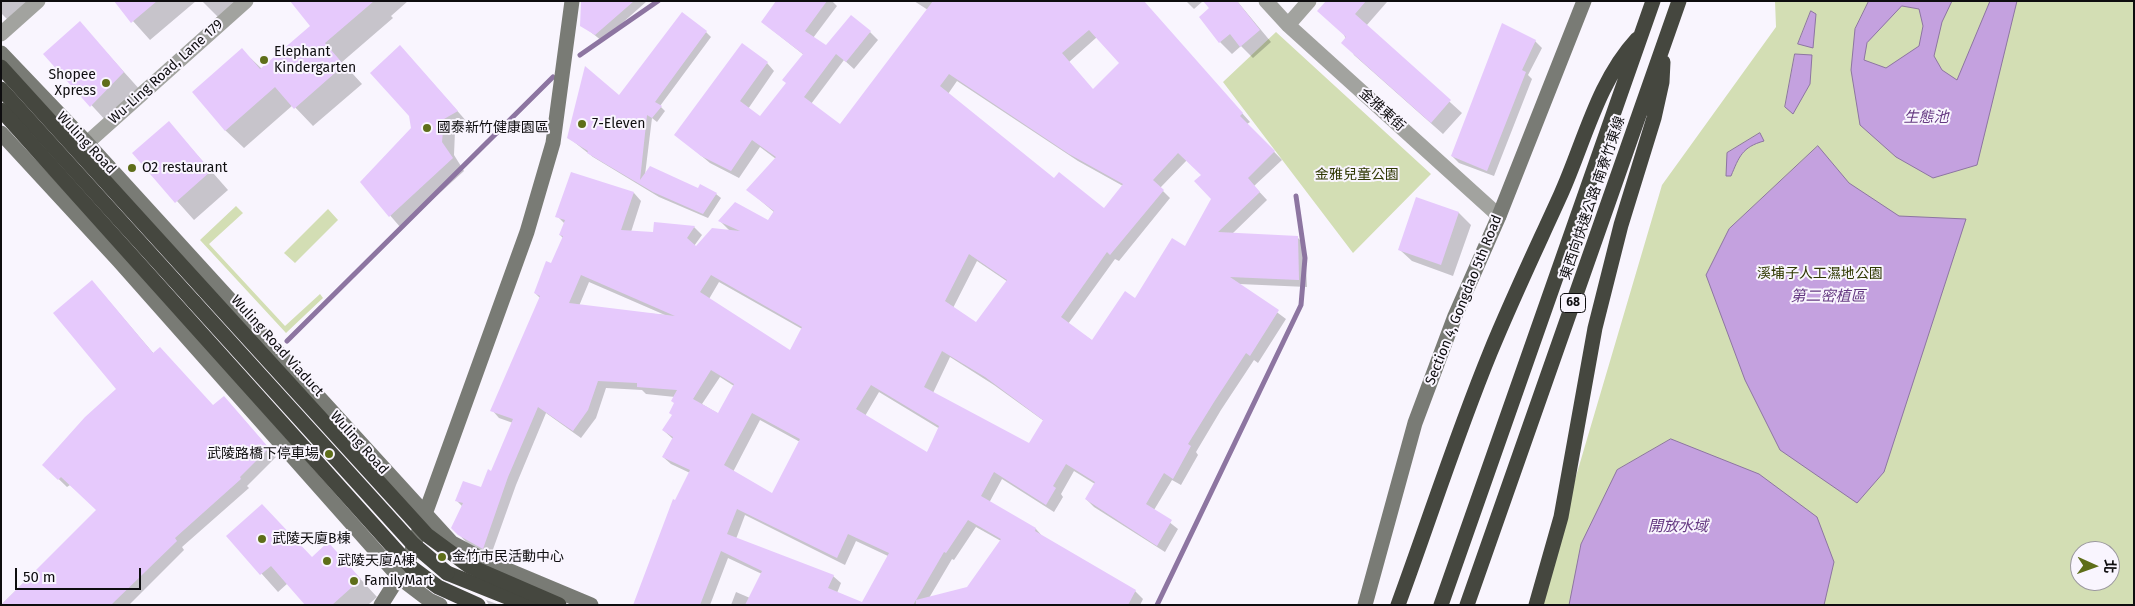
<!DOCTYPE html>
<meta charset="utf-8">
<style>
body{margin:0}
#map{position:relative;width:2135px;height:606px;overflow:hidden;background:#f9f5fe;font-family:"Fira Sans","Noto Sans TC",sans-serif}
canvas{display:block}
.frame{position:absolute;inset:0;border:2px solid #0e0d0f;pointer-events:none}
.north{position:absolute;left:2070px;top:541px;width:50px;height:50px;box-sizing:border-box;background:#f9f5fe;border:1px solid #9b989e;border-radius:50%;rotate:92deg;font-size:14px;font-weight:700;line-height:20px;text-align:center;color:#0e0d0f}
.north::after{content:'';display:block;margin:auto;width:18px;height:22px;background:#5e6e19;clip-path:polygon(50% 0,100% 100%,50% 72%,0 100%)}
.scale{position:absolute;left:15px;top:568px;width:126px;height:22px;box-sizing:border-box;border:2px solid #0e0d0f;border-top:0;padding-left:6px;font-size:15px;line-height:18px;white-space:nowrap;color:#0e0d0f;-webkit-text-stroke:4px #f9f5fe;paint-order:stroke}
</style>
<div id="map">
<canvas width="2135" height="606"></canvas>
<div class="frame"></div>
<div class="north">北</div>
<div class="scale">50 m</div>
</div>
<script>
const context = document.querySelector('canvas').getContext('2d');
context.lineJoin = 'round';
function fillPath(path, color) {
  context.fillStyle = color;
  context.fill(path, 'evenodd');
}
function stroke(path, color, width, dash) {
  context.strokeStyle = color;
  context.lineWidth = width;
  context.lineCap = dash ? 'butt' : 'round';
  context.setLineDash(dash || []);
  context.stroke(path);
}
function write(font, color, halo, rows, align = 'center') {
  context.font = font + ' "Fira Sans","Noto Sans TC",sans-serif';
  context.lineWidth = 4;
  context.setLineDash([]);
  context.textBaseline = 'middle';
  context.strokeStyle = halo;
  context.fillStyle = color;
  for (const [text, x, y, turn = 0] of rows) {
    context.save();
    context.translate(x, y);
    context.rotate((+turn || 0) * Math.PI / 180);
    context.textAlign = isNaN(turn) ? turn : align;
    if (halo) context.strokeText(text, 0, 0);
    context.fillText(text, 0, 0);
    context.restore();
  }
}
fillPath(new Path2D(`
 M1775,1h359v604h-596l124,-420 114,-158zM2080,551h30v30h-30z
 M1276,32l155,142 -78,79 -130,-171z
 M236,206l7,7 -34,31 76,82 35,-32 3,4 -37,35 -86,-93z
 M328,209l10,11 -43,43 -11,-10z`), '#d3deb4');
const water = new Path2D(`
 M1869,1h83l-10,21 -8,34 8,14 15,10 33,-79h27l-40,164 -44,13 -37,-21 -36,-32 -9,-55 4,-41zM1902,6l17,3 4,17 -4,20 -33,22 -22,-8 3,-17z
 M1811,11l5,3 -3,34 -15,-4z
 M1795,54l17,1 -2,29 -17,30 -8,-7z
 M1760,133l4,8c-22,6 -25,16 -33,35h-5l1,-23z
 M1818,146l31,37 50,33 67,3 -82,253 -27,31 -77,-53 -35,-70 -39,-105 23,-46z
 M1671,439l88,35 58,43 17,45 -10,43h-255l12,-61 36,-74z`);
fillPath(water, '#c4a1df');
stroke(water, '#8d75a1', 1);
fillPath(new Path2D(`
 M1,1h34l-24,22 -10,-10z
 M115,1h81l-46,39z
 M202,1h38l-20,18z
 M298,1h110l-17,15 2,2 -51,44 20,22 -49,42 -20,-21 -49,43 -19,-18 17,-80 20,19 50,-43z
 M582,1h65l-45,40 -20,-16z
 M779,1h53l5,5 -24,32 13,9 44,-15 8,8 -24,29 -10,-9 -33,44 29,21 88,-115 -14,-9h228l108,121 -3,2 35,36 -28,26 13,14 -35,34 65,3 8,8 2,42 -68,-3 47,35 -28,44 -4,-3 -33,50 -25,42 2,3 -17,30 -9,-5 -18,30 24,19 -13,23 -71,-45 -8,-8 9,-15 -21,-13 -13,23 2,3 -9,15 -52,-33 -13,24 47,26 7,8 92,54 8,8 -3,6h-409l5,-13 14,6 12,-24 -34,-16 -18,47h-76l41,-103 15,-29 -19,-9 -8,-7 10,-18 -10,-9 10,-14 2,-19 -29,-3 -4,-4 -36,-2 -10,30 -15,20 -35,-25 -30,72 -25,70 -24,-12 -14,-15 10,-21 -6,-6 24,-12 11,-17 21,-49 -14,-5 -7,-8 49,-111 -6,-6 17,-28 11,-27 -3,-3 5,-11 -8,-8 77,-23 7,8 -10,31 24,2v-11l39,4 8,8 -8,11 3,1 33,-16 -10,-10h48l6,-9 -26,-22 28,-31 -16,-12 -21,31 -29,-15 -35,-29 92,-71 7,8 -26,38 12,9 28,-35 16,-28 -42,-33zM1097,37l24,26 -28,27 -24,-28zM957,81l121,80 45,25 -19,23 -50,-29 -106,-86zM1187,160l16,15 9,24 -26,49 -93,93 -25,-17 47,-65 4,2 51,-63 -10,-10zM977,261l31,21 -31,42 -24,-16zM589,282l76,33 -86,-9zM719,282l83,47 -12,22 -81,-52zM950,357l44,28 50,36 -15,23 -96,-51zM720,377l14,9 -15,28 -17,-10zM879,392l61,37 -13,24 -62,-37zM760,420l40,22 -28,53 -39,-23zM745,515l100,50 11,-24 32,15 -25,48 -26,-11 4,-10 -8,-7 -97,-37zM976,527l25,14 -33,47 -39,10 23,-39 2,1z
 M1186,1h17l-9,8z
 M1204,1h33l34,41 -18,16 -12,-12 -9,8 -12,-12 -10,-33z
 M1327,1l60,1 -21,24 96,87 -19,21 -89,-79z
 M80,23l61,68 -32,33 -65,-70z
 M706,32l5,5 -51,69 5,5 -8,11 -5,-4 -7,57 71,19 5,4 -13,20 -49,-21 -66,-40 -24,-19z
 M1535,41l7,7 -14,27 4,4 -38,97 -35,-13 -7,-7z
 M400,46l68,77 -13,8 -1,24 10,16 -63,57 -40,-46 52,-54z
 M169,123l59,67 -34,30 -60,-67z
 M1417,199l42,14 12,12 -18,51 -41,-15 -12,-11z
 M92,281l62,73 59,53 19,-1 44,51 -29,29 2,2 -67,59 2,3 -55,55h-128l97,-95 -28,-25 -3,2 -23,-22 73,-76z
 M228,536l85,22 15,-14 49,53 -9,8h-61l-19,-22 -10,9z
 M486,600l14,5h-11z`), '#0003');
stroke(new Path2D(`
 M580,55l78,-54
 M287,341l266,-264
 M1157,605l144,-300 4,-47 -9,-62`), '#8d75a1', 5);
fillPath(new Path2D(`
 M114,1h43l-26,22z
 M290,1h84l-49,42 19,22 -50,44 -19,-22 -50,44 -33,-39 50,-44 18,21 50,-43z
 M581,1h53l-39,34 -15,-9z
 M776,1h51l-22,30 21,14 25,-30 20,16 -25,31 -10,-8 -32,43 36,27 93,-123h211l99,112 -3,3 35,35 -27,27 12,14 -42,40 80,4 1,44 -69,-3 49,33 -29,46 -4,-3 -32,49 -26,42 3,2 -18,33 -9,-6 -18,31 26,16 -15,26 -72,-47 10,-17 -29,-18 -13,22 3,2 -10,17 -52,-33 -13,24 55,32 -1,3 101,59 -8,15h-212v-5l-3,5h-168l17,-34 -41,-20 -21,54h-67l40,-106 2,1 15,-30 -28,-13 11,-20 -11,-7 10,-15 -3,-2 5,-10 -3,-2 6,-11 -40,-3v-4l-39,-2 -10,29 -15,21 -35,-24 -30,70 -25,72 -25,-14 -7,-7 12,-25 -8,-2 8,-20 18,6 7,-18 3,2 22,-52 -23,-8 50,-115 -6,-3 12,-32 5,2 12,-27 -4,-1 6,-15 -10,-3 16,-45 63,20 -13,38 32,2 1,-10 41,4 -8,12 9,8 16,-18 28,3 -22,-10 17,-19 33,18 6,-9 -28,-21 30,-33 -24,-17 -21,31 -30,-15 -27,-21 68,-92 26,19 -28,39 20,15 26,-33 -4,-3 21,-26 -42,-32zM1089,30l30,33 -26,26 -31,-36zM949,74l120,80 54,30 -19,24 -45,-36 -5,6 -114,-92zM1178,153l23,22 -7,6 17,18 -26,47 -13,-8 -37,60 -10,-7 -33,49 -31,-23 46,-65 3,3 54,-65 -11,-10zM969,254l38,26 -31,42 -31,-21zM581,275l94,41 -106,-13zM711,275l91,52 -12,23 -90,-58zM942,351l43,26 58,43 -14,23 -105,-56zM711,370l23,14 -16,29 -25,-14zM871,385l68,41 -12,26 -71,-43zM752,413l48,26 -28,54 -48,-28zM737,509l100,49 11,-24 41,19 -27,49 -34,-14 6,-13 -107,-41zM968,520l33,19 -34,48 -51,13 28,-48 2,1z
 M1203,1h34l23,29 -20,17 -10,-13 -11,9 -20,-26 10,-9z
 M1326,1h40l-11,13 96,86 -20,23 -90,-80 5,-6 -29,-26z
 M682,12l25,19 -52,71 7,4 -10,12 -5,-3 -7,65 10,-14 48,22 2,-4 17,9 -14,21 -50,-22 -66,-39 1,-2 -21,-13 18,-72 34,29z
 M80,21l44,51 -34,35 -47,-53z
 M1502,23l34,17 -14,30 4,2 -39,99 -36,-15z
 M400,45l58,66 -14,8 -2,23 11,16 -64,59 -29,-35 51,-54 -2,-12 -39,-43z
 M169,121l42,50 -36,32 -43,-50z
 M1416,197l43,15 -18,53 -43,-15z
 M92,280l61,73 7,-6 53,58 11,-9 45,52 -29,29 1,2 -66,59 2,3 -66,64h-110l95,-95 -35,-33 -3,3 -16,-15 43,-48 31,-28 -63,-76z
 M262,504l50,53 16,-15 33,37 -29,26h-27l-34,-39 -11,9 -34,-39z`), '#e6c9fc');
stroke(new Path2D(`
 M1266,1l22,24 211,191
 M1288,25l21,-24
 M1,34l37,-33
 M87,143l159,-142`), '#a2a39f', 15);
stroke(new Path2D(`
 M1,53l86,90 365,400 34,18 105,44
 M1,133l118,128 281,317 29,22 11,5
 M381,605l26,-41 120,-332 26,-89 19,-142
 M1365,605l50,-182 40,-107 44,-100 85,-215`), '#797b75', 15);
stroke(new Path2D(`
 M1,89l193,213
 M447,573l60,24 25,8
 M1398,605c31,-84 58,-169 92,-252 22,-54 47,-106 71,-159 23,-51 37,-113 76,-155
 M1441,605l212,-604
 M1467,605l212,-604
 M1536,605l25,-88 34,-189 26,-103 33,-107 8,-36 1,-20`), '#45473f', 15);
stroke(new Path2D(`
 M1,67l426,468 42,31 90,39
 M1,110l410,457 27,20 40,18
 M194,302l219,242 34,29`), '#45473f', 15);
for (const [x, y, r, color] of [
 [264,60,5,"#5e6e19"],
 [106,83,5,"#5e6e19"],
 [582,124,5,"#5e6e19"],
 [427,128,5,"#5e6e19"],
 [132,168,5,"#5e6e19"],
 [329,454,5,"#5e6e19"],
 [262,539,5,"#5e6e19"],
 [442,557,5,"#5e6e19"],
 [327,561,5,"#5e6e19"],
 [354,581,5,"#5e6e19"]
]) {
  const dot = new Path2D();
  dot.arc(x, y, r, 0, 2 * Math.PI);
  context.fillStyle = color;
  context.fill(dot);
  stroke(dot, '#f9f5fe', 2);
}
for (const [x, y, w] of [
 [1573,303,25]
]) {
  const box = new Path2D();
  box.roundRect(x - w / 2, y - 9.5, w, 19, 4);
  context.fillStyle = '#f9f5fe';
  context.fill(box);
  stroke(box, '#0e0d0f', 1);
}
write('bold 12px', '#0e0d0f', null, [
 ["68",1573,303]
]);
write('14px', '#0e0d0f', '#f9f5fe', [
 ["Elephant",274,52],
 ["Kindergarten",274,68],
 ["Shopee",96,75,"right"],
 ["Xpress",96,91,"right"],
 ["7-Eleven",592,124],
 ["國泰新竹健康園區",437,128],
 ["O2 restaurant",142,168],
 ["武陵路橋下停車場",319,454,"right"],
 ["武陵天廈B棟",272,539],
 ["金竹市民活動中心",452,557],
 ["武陵天廈A棟",337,561],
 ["FamilyMart",364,581]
], 'left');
write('14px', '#0e0d0f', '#f9f5fe', [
 ["Wu-Ling Road, Lane 179",166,72,-42],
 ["金雅東街",1382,110,42],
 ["Wuling Road",86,143,47],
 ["東西向快速公路 南寮竹東線",1593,198,-71],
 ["Section 4, Gongdao 5th Road",1464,300,-68],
 ["Wuling Road Viaduct",277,346,48],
 ["Wuling Road",359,443,48]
]);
write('14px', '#2f3802', '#f9f5fe', [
 ["金雅兒童公園",1357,175],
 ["溪埔子人工濕地公園",1820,274]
]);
write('italic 15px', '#643881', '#f9f5fe', [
 ["生態池",1926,118],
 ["第二密植區",1828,297],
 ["開放水域",1678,527]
]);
</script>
